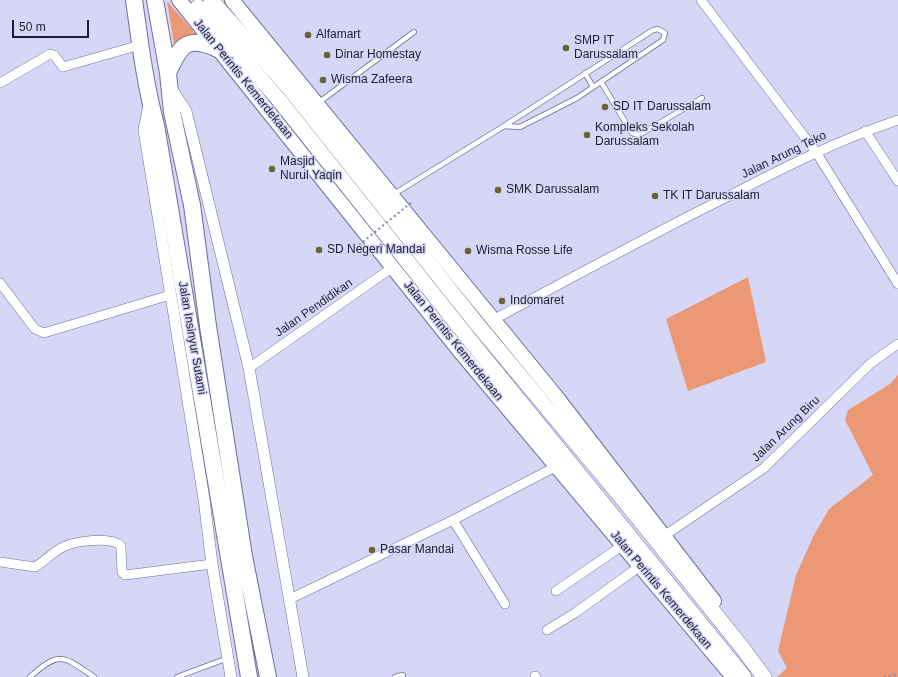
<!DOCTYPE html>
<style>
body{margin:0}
#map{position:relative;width:898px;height:677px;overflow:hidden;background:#d6d6f6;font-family:Arial,sans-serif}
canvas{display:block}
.scale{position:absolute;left:12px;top:20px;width:77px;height:18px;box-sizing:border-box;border:2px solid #1e1d31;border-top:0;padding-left:5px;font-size:12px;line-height:14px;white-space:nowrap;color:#1e1d31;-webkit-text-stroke:3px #d6d6f6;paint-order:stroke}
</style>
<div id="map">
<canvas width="898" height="677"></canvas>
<div class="scale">50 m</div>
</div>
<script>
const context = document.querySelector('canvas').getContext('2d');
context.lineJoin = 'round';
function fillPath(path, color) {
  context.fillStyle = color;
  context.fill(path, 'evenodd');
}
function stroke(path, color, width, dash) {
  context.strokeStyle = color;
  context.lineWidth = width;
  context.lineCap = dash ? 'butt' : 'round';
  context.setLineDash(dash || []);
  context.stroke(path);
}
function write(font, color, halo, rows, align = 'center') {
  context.font = font + ' Arial,sans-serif';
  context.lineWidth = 3;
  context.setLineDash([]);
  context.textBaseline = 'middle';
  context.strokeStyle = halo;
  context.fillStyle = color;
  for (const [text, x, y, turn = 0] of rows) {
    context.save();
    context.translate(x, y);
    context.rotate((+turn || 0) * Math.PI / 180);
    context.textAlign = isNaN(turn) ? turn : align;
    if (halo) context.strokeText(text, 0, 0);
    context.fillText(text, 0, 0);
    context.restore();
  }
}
fillPath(new Path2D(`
 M167,1l32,37 -24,12z
 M748,277l18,85 -78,29 -22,-72z
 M898,375v302h-121l10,-9 -9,-17 18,-76 18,-40 15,-26 44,-34 -28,-55 3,-10 42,-26z`), '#ea9974');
const service = new Path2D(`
 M585,73l8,14
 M601,82l31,51 7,2 63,-37
 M318,103l96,-71
 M394,194l110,-68 149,-96 5,-1 7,4 -2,7 -86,58 -57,29 -16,-1
 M30,677c30,-27 33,-21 64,0
 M177,677l51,-19
 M395,677l8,-2`);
const minor = new Path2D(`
 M701,0l115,152 82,132
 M0,83l50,-29 4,1 9,12 77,-22
 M865,131l33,50
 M0,283l35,46 9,4 126,-38
 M493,320c78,-42 155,-84 234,-123 56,-29 111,-57 171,-77
 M249,368l144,-101
 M453,520l52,84
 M664,536l100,-68 107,-105 27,-19
 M0,562l35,5c10,-6 18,-15 28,-20 12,-6 48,-11 58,-1l1,26 3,3 87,-11
 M556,591l67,-46
 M290,599l163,-79 104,-54
 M547,630l28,-17 65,-47
 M535,676l1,1`);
const tertiary = new Path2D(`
 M171,88l15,23 63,257 54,309
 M149,105l-5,25 60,369 8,65 19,113`);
const primary = new Path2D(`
 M179,0l278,348 276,329
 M232,0l323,395 159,206`);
const trunk = new Path2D(`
 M211,0l79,89 187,235 149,179 115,143 23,31
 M198,7l81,93 186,234 279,343`);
const motorway = new Path2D(`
 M134,0c6,42 11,84 22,125l93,552
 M155,0l13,73 4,39 20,93 16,121 36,230 24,121
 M168,73c13,-30 20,-38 52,-23`);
stroke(service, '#6f6e9d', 6);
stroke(minor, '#6f6e9d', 10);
stroke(tertiary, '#6f6e9d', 12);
stroke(primary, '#6f6e9d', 16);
stroke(trunk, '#6f6e9d', 16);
stroke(motorway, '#6f6e9d', 18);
stroke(new Path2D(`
 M884,677l14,-3`), '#8786a1', 2, [2, 3]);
stroke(service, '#fff', 4.5);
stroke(minor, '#fff', 9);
stroke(tertiary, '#fff', 11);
stroke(primary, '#fff', 14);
stroke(trunk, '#fff', 15);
stroke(motorway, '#fff', 16);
stroke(new Path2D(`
 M359,245l53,-43`), '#8786a1', 2, [2, 3]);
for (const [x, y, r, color] of [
 [308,35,4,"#676431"],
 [566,48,4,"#676431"],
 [327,55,4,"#676431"],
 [323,80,4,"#676431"],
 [605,107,4,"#676431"],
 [587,135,4,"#676431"],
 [272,169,4,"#676431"],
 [498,190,4,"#676431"],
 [655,196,4,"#676431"],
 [319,250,4,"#676431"],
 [468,251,4,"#676431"],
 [502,301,4,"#676431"],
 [372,550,4,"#676431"]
]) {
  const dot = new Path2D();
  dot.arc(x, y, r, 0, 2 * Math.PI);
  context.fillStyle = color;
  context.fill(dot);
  stroke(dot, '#d6d6f6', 1.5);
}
write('12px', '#1e1d31', '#d6d6f6', [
 ["Alfamart",316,35],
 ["SMP IT",574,41],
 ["Darussalam",574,55],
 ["Dinar Homestay",335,55],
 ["Wisma Zafeera",331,80],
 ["SD IT Darussalam",613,107],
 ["Kompleks Sekolah",595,128],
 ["Darussalam",595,142],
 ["Masjid",280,162],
 ["Nurul Yaqin",280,176],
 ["SMK Darussalam",506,190],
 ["TK IT Darussalam",663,196],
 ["SD Negeri Mandai",327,250],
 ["Wisma Rosse Life",476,251],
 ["Indomaret",510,301],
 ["Pasar Mandai",380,550]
], 'left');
write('12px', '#1e1d31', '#d6d6f6', [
 ["Jalan Perintis Kemerdekaan",243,79,51],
 ["Jalan Arung Teko",784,155,-26],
 ["Jalan Pendidikan",314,308,-35],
 ["Jalan Insinyur Sutami",192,338,80],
 ["Jalan Perintis Kemerdekaan",453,341,51],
 ["Jalan Arung Biru",786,429,-44],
 ["Jalan Perintis Kemerdekaan",661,590,50]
]);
</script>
